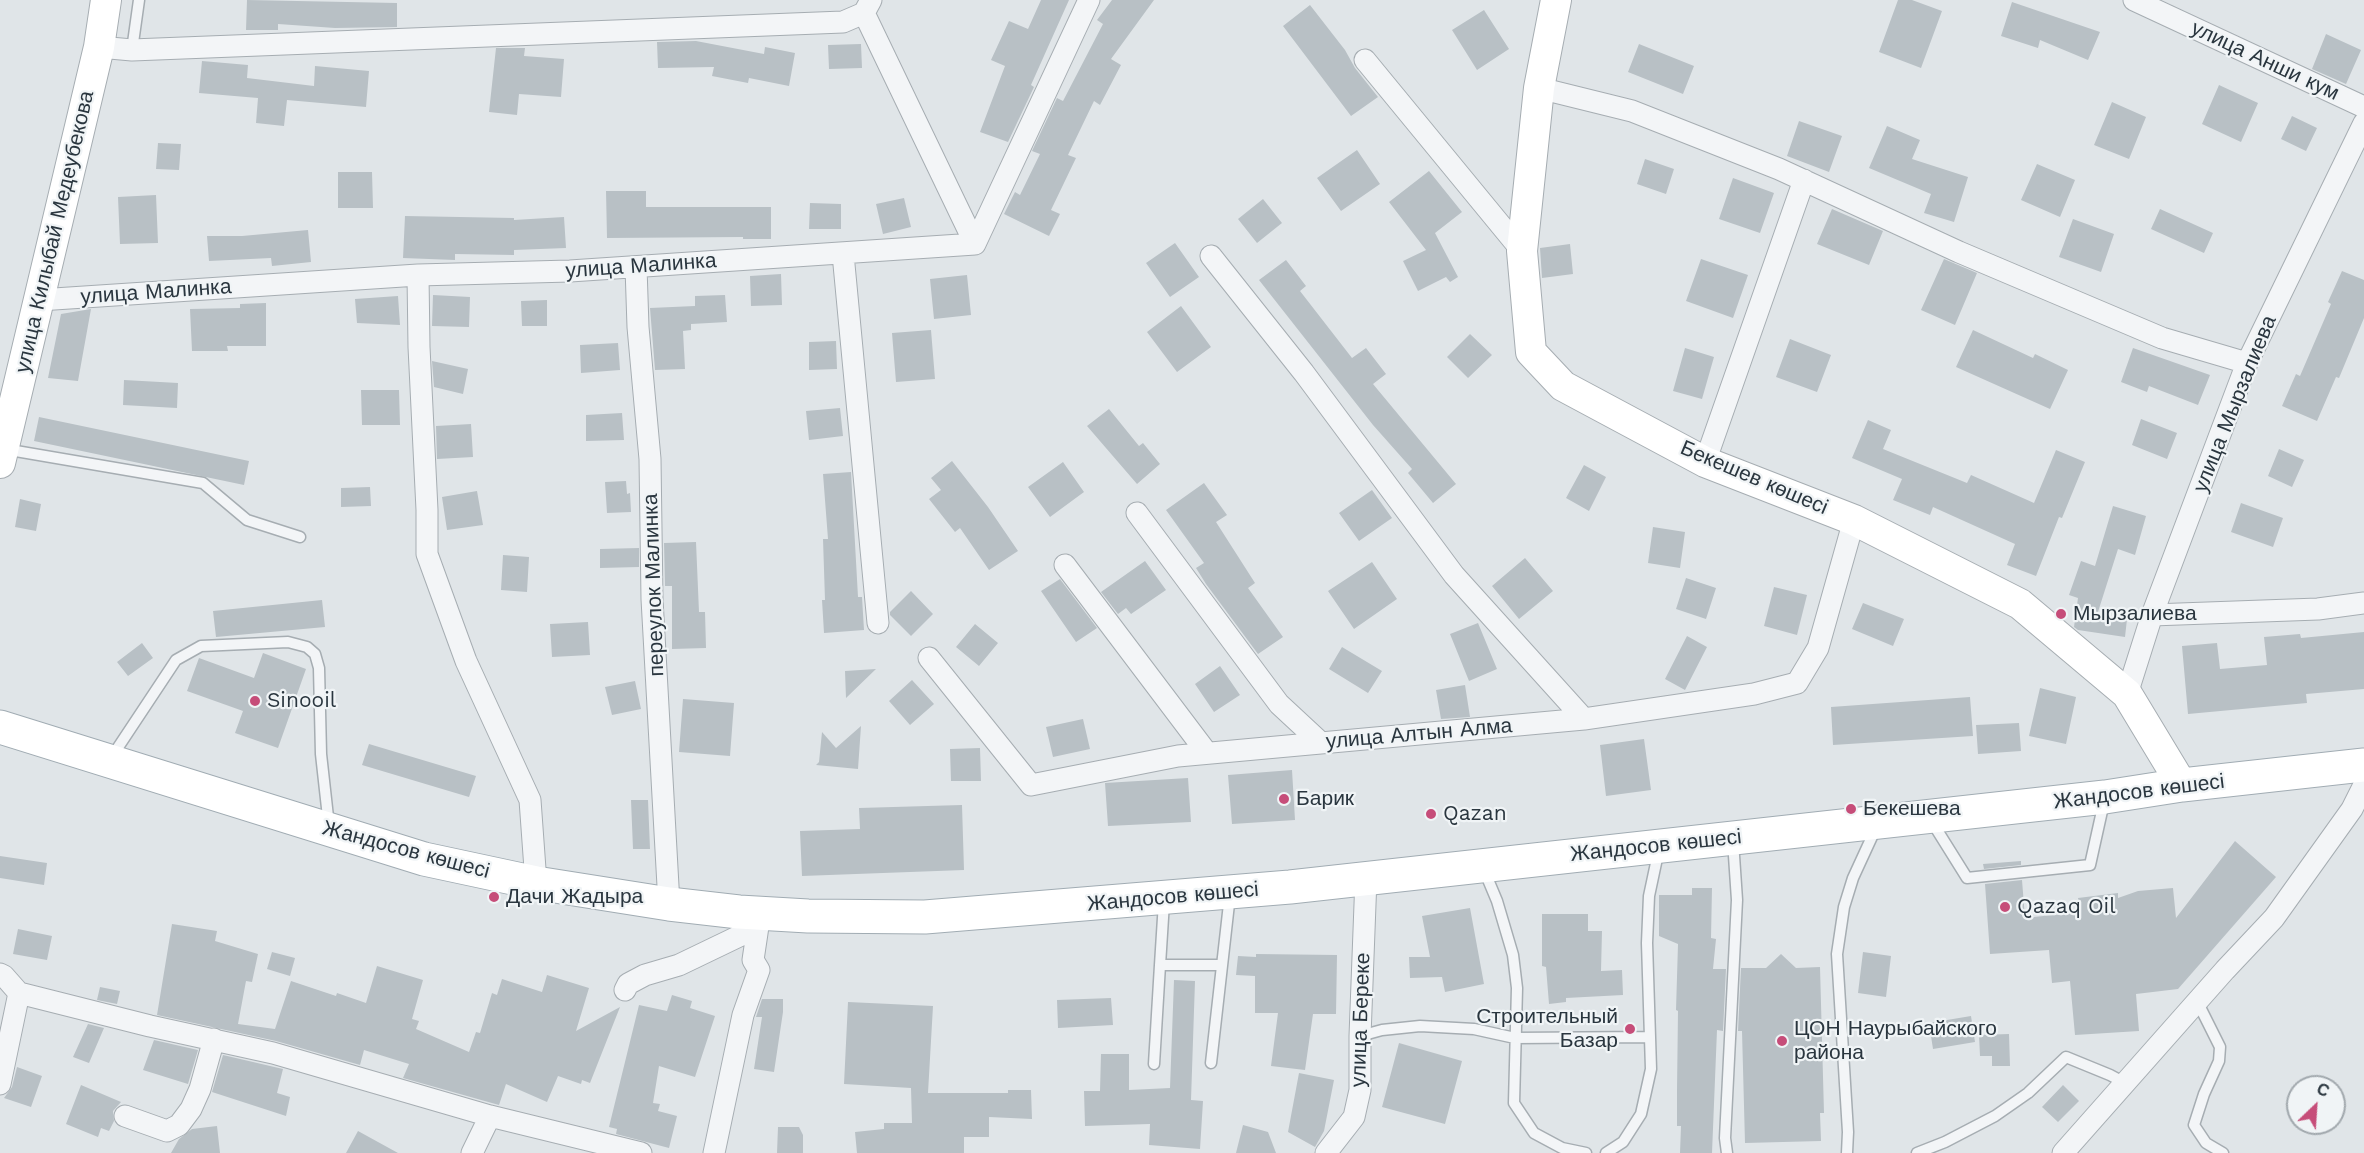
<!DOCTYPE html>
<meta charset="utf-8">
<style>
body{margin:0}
#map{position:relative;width:2364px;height:1153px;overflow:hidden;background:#e0e5e8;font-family:"Work Sans",sans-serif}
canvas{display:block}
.north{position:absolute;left:2286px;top:1075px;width:60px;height:60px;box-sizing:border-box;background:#f0f4f6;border:2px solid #a1a8ad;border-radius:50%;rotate:25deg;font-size:16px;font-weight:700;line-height:24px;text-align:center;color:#2a363f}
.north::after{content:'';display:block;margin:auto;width:21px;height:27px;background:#c64d79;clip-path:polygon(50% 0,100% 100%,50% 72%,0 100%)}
</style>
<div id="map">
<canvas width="2364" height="1153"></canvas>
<div class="north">С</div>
</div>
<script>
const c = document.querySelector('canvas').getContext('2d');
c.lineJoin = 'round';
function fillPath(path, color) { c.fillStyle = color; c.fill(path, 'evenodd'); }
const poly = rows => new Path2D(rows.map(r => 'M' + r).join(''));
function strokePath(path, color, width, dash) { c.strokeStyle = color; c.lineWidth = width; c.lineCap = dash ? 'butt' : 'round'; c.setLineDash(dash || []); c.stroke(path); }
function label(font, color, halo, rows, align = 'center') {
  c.font = font + ' "Work Sans",sans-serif'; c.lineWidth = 4.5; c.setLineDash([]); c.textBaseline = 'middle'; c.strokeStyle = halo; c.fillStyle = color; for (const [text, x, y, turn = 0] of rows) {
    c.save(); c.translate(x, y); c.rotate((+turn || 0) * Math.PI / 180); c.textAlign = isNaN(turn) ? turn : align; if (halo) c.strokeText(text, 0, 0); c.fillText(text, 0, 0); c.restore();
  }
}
const building = poly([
 [247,0,397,3,397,27,335,28,278,24,278,30,246,30],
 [1041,0,1069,0,1031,85,1034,87,1008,142,980,132,1005,66,991,60,1009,21,1028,29],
 [1112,0,1154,0,1111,59,1121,65,1100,105,1094,101,1068,155,1076,158,1051,210,1060,214,1049,236,1004,214,1015,192,1020,195,1040,154,1032,151,1057,98,1063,101,1103,24,1097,20],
 [1898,0,1912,0,1942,11,1921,68,1879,52],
 [2012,2,2100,32,2088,60,2040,40,2038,48,2001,36],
 [1310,5,1345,50,1355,68,1378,97,1351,116,1283,26],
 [1484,10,1509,49,1477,70,1452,30],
 [2326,34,2361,50,2346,84,2312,69],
 [696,41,764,54,765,47,795,53,789,86,749,78,748,83,712,76,714,67,658,68,657,42],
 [861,44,862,68,829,69,828,45],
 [1639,44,1694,66,1683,94,1628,72],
 [496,48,525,48,524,56,564,59,561,97,519,94,517,115,489,112],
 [202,61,248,65,247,78,314,86,315,66,369,71,366,107,287,100,284,126,256,123,258,98,199,93],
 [2219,85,2258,103,2241,142,2202,124],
 [2112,102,2146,117,2129,159,2094,145],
 [2292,116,2317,128,2306,151,2281,139],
 [1799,121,1842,136,1829,172,1787,156],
 [1887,126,1920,140,1912,159,1968,177,1954,222,1924,213,1931,194,1869,168],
 [158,143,181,144,179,170,156,169],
 [1357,150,1380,184,1341,211,1317,178],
 [1645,159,1674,169,1666,194,1637,184],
 [2037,164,2075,180,2060,217,2021,200],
 [1429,171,1462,212,1435,233,1458,277,1450,282,1446,277,1418,291,1403,261,1426,250,1389,202],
 [338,172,372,172,373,208,338,208],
 [1733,178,1774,193,1760,233,1719,219],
 [606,191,646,191,646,207,771,207,771,239,743,239,743,237,607,238],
 [156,195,158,243,120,244,118,197],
 [904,198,911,227,883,234,876,204],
 [1263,199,1282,223,1257,243,1238,219],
 [810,203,841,204,841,229,809,229],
 [1832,209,1883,231,1869,265,1817,244],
 [2160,209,2213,233,2204,253,2151,229],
 [405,216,514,218,514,220,564,217,566,248,514,250,514,255,455,254,455,260,403,258],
 [2073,219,2114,234,2101,272,2059,257],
 [308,230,311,262,272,266,271,258,209,261,207,236,242,236],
 [1175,243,1199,277,1170,297,1146,263],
 [1570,244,1573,274,1542,278,1540,248],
 [1701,259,1748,275,1733,318,1686,301],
 [1944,259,1977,273,1955,325,1921,310],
 [1286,260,1306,286,1300,291,1352,358,1366,348,1386,374,1373,384,1456,484,1433,503,1408,473,1412,469,1373,425,1259,280],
 [2342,271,2364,280,2364,318,2339,378,2336,377,2317,421,2282,406,2296,374,2300,376,2331,304,2328,302],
 [781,274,782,305,751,306,750,276],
 [967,275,971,315,934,319,930,279],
 [433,295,470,297,469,327,432,326],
 [725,295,727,322,691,324,691,330,683,331,685,369,655,370,650,308,695,306,695,296],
 [398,296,400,325,357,323,355,299],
 [547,300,547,326,522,326,521,301],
 [266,303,266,346,227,346,228,351,192,351,190,309,240,308,240,304],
 [1181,306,1211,347,1177,372,1147,332],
 [91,309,78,381,48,378,61,314],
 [931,330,935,379,896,382,892,333],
 [1973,330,2033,358,2035,354,2068,370,2050,409,1956,367],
 [1470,334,1492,355,1468,378,1447,357],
 [1790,339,1831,355,1817,392,1776,377],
 [836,341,837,369,809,370,809,342],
 [618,343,620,370,581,373,580,345],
 [1685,348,1714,357,1702,399,1673,391],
 [2133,348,2210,375,2198,405,2149,386,2147,392,2121,382],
 [432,361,468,369,463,394,434,387],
 [124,380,178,383,177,408,123,405],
 [361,390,399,390,400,425,362,425],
 [840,408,843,436,809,440,806,411],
 [1109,409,1139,446,1143,443,1160,464,1137,484,1087,426],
 [622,413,624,440,586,441,586,415],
 [39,417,249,461,244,485,34,441],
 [2141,419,2177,433,2167,459,2132,445],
 [1868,420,1891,430,1883,449,1967,483,1971,475,2034,503,2056,450,2085,462,2062,518,2059,517,2036,576,2007,565,2015,544,1933,507,1930,515,1893,500,1902,479,1852,458],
 [471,424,473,457,437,459,436,426],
 [2279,449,2304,460,2292,487,2268,476],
 [952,461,988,507,1018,551,989,570,960,528,955,532,929,499,941,490,931,478],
 [1063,462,1084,492,1050,517,1028,487],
 [1584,465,1606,477,1589,511,1566,498],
 [851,472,858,597,862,597,864,630,824,633,822,600,825,600,823,539,828,539,823,474],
 [626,481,627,494,630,493,631,512,607,513,605,482],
 [1204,483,1227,515,1216,522,1255,583,1248,588,1283,637,1258,654,1206,584,1196,568,1204,563,1166,510],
 [370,487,371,506,341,507,341,488],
 [1372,490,1392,518,1359,541,1339,513],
 [477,491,483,525,447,530,442,497],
 [20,499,41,504,36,531,15,527],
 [2241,503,2283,518,2273,547,2231,532],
 [2113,506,2146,516,2135,555,2118,549,2097,615,2127,619,2125,637,2078,630,2074,627,2078,598,2069,595,2081,561,2095,566],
 [1653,527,1685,532,1680,568,1648,563],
 [696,542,699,612,705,612,706,648,672,649,672,586,665,586,664,543],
 [639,548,639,567,600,568,600,549],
 [503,555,529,557,527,592,501,590],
 [1525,558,1553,591,1519,619,1492,586],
 [1145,561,1166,590,1131,614,1126,608,1118,614,1101,592],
 [1372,562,1397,599,1354,629,1328,591],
 [1686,578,1716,588,1706,619,1676,609],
 [1060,579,1097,628,1076,642,1041,591],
 [1774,587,1807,595,1797,635,1764,626],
 [911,591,933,614,911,636,890,615,890,612],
 [322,600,325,627,216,637,213,611],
 [1863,603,1904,619,1893,646,1852,629],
 [588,622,590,655,552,657,550,624],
 [1478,623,1497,669,1469,681,1450,634],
 [975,624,998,643,979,666,956,647],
 [2364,632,2364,689,2306,694,2307,703,2188,714,2182,646,2217,643,2220,669,2267,665,2264,637,2300,634,2301,638],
 [1687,636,1707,647,1685,690,1665,679],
 [142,643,153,658,128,676,117,662],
 [1342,647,1382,671,1368,693,1329,669],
 [263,653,306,669,278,748,235,733,243,711,187,691,199,658,254,678],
 [1220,666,1240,695,1214,712,1195,684],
 [876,669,846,698,845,671],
 [912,680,934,704,910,725,889,701],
 [635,681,641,709,612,715,605,687],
 [1465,685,1470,717,1441,719,1436,690],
 [2040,688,2076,697,2066,744,2029,736],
 [1970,697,1973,736,1833,745,1831,707],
 [683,699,734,703,730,756,679,752],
 [1083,719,1090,749,1053,757,1046,727],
 [2019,723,2021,751,1978,754,1976,725],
 [861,726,858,769,816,765,819,762,822,732,836,748],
 [1644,739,1651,790,1606,796,1600,745],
 [369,744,476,776,469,797,362,765],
 [980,748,981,781,951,781,950,749],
 [1292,770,1295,820,1232,824,1228,775],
 [1188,778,1191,822,1108,826,1105,783],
 [631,800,648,800,650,849,633,849],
 [962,805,964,870,802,876,800,831,860,829,859,808],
 [2235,841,2276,877,2178,989,2136,994,2139,1031,2075,1035,2070,981,2052,983,2049,950,1990,954,1985,884,2022,880,2025,918,2080,912,2078,898,2118,893,2118,898,2138,891,2173,888,2176,918],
 [0,856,47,863,44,885,0,878],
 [2021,861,2021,865,1984,869,1983,864],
 [1692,888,1712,888,1711,938,1716,939,1713,969,1726,969,1723,1031,1717,1030,1712,1153,1680,1153,1681,1126,1677,1126,1677,1090,1678,1011,1676,1010,1678,944,1659,936,1659,895,1692,895],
 [1470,908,1484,984,1445,992,1442,977,1410,978,1409,957,1430,957,1422,916],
 [1542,914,1588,914,1588,931,1602,931,1601,971,1622,970,1623,995,1566,998,1566,1002,1549,1004,1546,967,1542,966],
 [172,924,217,931,215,941,258,954,252,982,246,981,238,1024,275,1029,291,981,336,996,337,993,366,1003,377,966,423,980,412,1019,419,1021,416,1029,469,1052,476,1032,480,1033,492,993,497,995,502,979,542,992,547,975,589,988,576,1031,620,1007,590,1083,582,1080,581,1084,558,1076,547,1102,506,1084,499,1105,403,1078,409,1064,364,1050,360,1065,276,1041,157,1015],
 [18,929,52,936,47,960,13,954],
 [272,952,295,958,290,976,267,969],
 [1863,952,1891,956,1886,997,1858,993],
 [1256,954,1337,955,1336,1014,1313,1014,1305,1070,1271,1066,1278,1013,1255,1013,1255,976,1236,975,1238,956,1256,957],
 [1781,954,1796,968,1820,967,1824,1113,1820,1113,1821,1141,1745,1143,1742,1031,1738,1031,1741,968,1766,968],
 [1174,980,1195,981,1191,1100,1203,1101,1200,1149,1149,1145,1150,1124,1085,1126,1084,1091,1100,1091,1101,1054,1129,1054,1129,1090,1170,1088],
 [100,987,120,991,117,1004,97,1000],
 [672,995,692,1001,690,1008,715,1016,695,1077,659,1066,653,1103,660,1104,658,1111,677,1116,669,1148,616,1134,617,1129,609,1127,639,1005,667,1011],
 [1111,998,1113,1025,1058,1028,1057,1000],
 [762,999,783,999,783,1012,774,1072,754,1069,762,1017,756,1017],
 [848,1002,933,1006,928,1093,1008,1093,1008,1090,1031,1090,1032,1119,989,1117,989,1137,964,1137,964,1153,857,1153,855,1132,884,1129,884,1123,912,1123,911,1088,844,1084],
 [1971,1016,1975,1042,1933,1049,1929,1023],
 [88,1024,104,1028,89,1063,73,1057],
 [2009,1034,2010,1066,1992,1066,1992,1056,1980,1056,1979,1035],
 [154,1040,198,1050,188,1084,143,1070],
 [1399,1043,1462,1061,1445,1124,1382,1107],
 [223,1055,283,1069,277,1093,290,1097,286,1116,212,1092],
 [17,1067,42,1076,31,1107,4,1098,12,1087],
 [1299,1073,1334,1080,1324,1131,1315,1147,1288,1132],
 [81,1085,121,1102,113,1111,114,1121,109,1131,101,1128,98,1137,66,1124],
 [2063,1085,2079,1101,2058,1122,2042,1107],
 [1243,1125,1268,1132,1276,1153,1236,1153],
 [217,1126,220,1153,171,1153,179,1139,192,1129],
 [778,1127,799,1127,803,1135,803,1153,777,1153],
 [358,1131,398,1153,346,1153]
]);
const service = poly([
 [132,50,139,0],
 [4,449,203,483,247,520,300,537],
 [111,758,176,660,201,646,288,642,307,647,315,654,319,668,321,754,329,826],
 [1932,822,1967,878,2090,865,2104,802],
 [1484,870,1497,901,1513,955,1517,988,1514,1103,1534,1133,1562,1148,1586,1153],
 [1164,902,1160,965,1222,965],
 [2197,1001,2220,1047,2219,1061,2204,1094,2194,1125,2206,1143,2223,1153],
 [1360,1036,1382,1030,1420,1026,1474,1029,1515,1038,1649,1037],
 [1211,1063,1230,895],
 [1154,1064,1160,965],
 [1606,1153,1623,1142,1641,1114,1651,1069,1647,943,1649,896,1659,849],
 [1727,1153,1725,1138,1737,900,1733,841],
 [1847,1153,1848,1132,1837,954,1844,907,1853,878,1876,828],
 [1917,1153,1945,1142,1995,1116,2028,1093,2066,1057,2110,1075,2125,1083]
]);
const minor = poly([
 [2134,0,2364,107],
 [864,13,975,244],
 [99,47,132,50,843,22,864,13,871,0],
 [1365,60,1522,251],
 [1539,88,1632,111,1779,169,1959,252,2162,338,2247,363],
 [843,254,878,623],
 [1211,256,1304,373,1454,575,1584,719],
 [636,267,638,327,650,459,652,599,669,904],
 [418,275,419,347,427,510,427,554,466,661,530,800,536,883],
 [39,300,418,275,570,271,975,244,1089,0],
 [1705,462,1804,180],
 [1137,513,1279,704,1321,743],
 [1065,565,1207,753],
 [2152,615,2318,609,2364,603],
 [929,658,1031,785,1178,756,1584,719,1754,694,1797,683,1818,648,1854,520],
 [2127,694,2152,615,2247,363,2364,123],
 [0,974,4,976,19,993,150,1026,273,1053,490,1116,641,1153],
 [625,990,628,984,645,975,679,965,758,927],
 [0,1084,19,993],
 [125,1116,167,1131,179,1125,191,1109,200,1089,214,1039],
 [472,1153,490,1116],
 [714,1153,743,1015,759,970,753,960,760,913],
 [1326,1153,1354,1117,1360,1090,1360,1036,1366,878],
 [2063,1153,2225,970,2274,918,2352,809,2364,785]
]);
const secondary = poly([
 [1556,0,1539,88,1522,251,1531,352,1563,386,1705,462,1854,520,2020,604,2127,694,2182,785],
 [0,463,99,47,106,0]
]);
const primary = poly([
 [0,727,424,859,536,883,669,904,739,912,808,916,925,917,1290,887,2105,797,2182,785,2364,765]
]);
const markers = [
 [2061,614,6,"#c64d79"],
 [255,701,6,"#c64d79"],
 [1284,799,6,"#c64d79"],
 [1851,809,6,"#c64d79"],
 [1431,814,6,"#c64d79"],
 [494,897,6,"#c64d79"],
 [2005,907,6,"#c64d79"],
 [1630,1029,6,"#c64d79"],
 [1782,1041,6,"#c64d79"]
];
const streetNames = [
 ["улица Анши кум",2265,61,25],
 ["улица Килыбай Медеубекова",55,232,-77],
 ["улица Малинка",641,266,-4],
 ["улица Малинка",156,292,-4],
 ["улица Мырзалиева",2235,404,-68],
 ["Бекешев көшесі",1754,478,23],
 ["переулок Малинка",654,585,-92],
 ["улица Алтын Алма",1419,734,-5],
 ["Жандосов көшесі",2139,792,-7],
 ["Жандосов көшесі",1656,846,-6],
 ["Жандосов көшесі",406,850,15],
 ["Жандосов көшесі",1173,897,-5],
 ["улица Береке",1361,1020,-88]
];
const poiNames = [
 ["Мырзалиева",2073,614],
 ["Sinooil",267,701],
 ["Барик",1296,799],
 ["Бекешева",1863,809],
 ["Qazan",1443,814],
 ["Дачи Жадыра",506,897],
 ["Qazaq Oil",2017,907],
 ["Строительный",1618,1017,"right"],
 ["Базар",1618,1041,"right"],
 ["ЦОН Наурыбайского",1794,1029],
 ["района",1794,1053]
];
fillPath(building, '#b8c0c5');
strokePath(service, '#a6adb2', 13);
strokePath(minor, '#a6adb2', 23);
strokePath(secondary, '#a6adb2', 32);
strokePath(primary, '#a1acb3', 35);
strokePath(service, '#f3f5f7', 10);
strokePath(minor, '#f3f5f7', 21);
strokePath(secondary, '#fff', 30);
strokePath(primary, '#fff', 33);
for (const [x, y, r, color] of markers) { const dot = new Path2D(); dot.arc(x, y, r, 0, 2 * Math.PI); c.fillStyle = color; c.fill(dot); strokePath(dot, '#f0f4f6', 2); }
label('21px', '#2a363f', '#f0f4f6', streetNames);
label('21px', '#2a363f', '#f0f4f6', poiNames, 'left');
</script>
